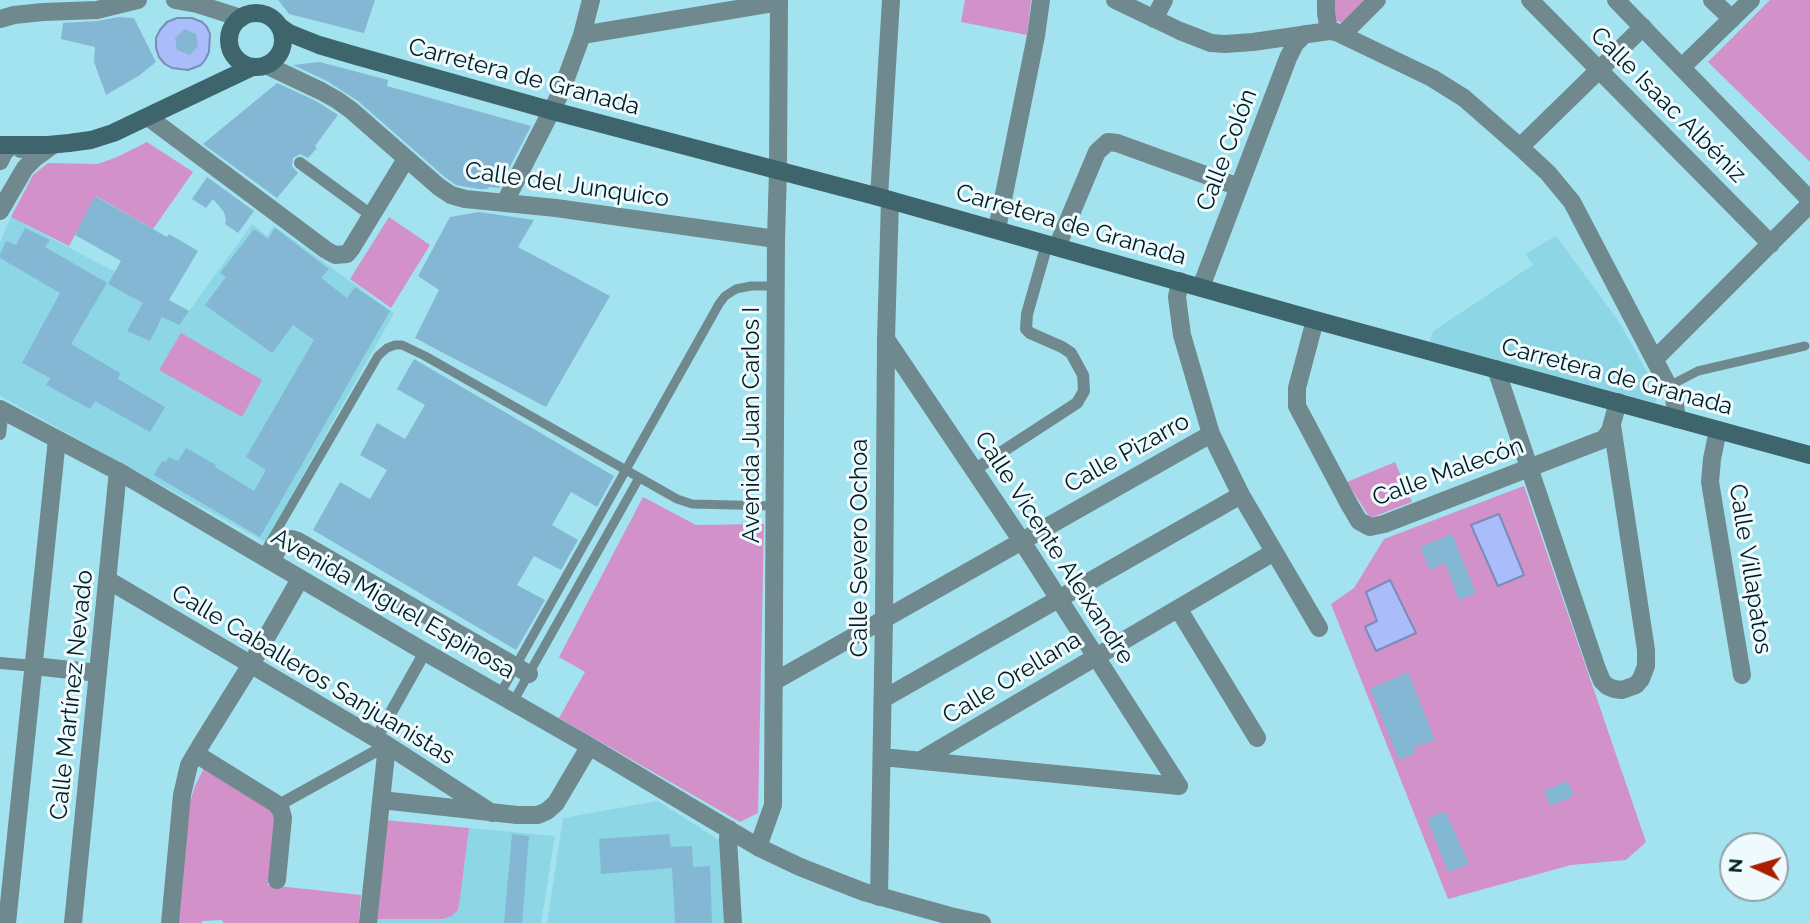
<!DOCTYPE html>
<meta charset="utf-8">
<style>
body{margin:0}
#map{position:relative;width:1810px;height:923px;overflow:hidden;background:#a3e3f0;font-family:Raleway,sans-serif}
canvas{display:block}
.north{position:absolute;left:1719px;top:832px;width:70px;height:70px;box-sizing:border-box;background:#eefafd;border:2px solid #90a2a6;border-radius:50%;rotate:274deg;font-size:19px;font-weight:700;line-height:28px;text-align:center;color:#031e23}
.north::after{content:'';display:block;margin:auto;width:24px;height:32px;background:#ab1c00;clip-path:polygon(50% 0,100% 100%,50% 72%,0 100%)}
</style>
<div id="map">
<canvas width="1810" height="923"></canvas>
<div class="north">N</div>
</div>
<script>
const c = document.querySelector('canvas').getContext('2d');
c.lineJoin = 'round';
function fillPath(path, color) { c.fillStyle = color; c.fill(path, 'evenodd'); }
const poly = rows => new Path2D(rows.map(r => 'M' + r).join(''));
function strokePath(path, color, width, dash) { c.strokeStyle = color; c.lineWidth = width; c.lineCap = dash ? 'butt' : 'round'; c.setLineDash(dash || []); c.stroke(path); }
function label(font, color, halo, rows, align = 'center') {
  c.font = font + ' Raleway,sans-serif'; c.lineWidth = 6; c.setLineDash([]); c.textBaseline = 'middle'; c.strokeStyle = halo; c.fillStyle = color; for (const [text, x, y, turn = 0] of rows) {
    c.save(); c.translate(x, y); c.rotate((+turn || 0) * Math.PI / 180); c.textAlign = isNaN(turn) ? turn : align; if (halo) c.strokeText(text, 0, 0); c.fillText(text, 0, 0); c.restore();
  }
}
const built = poly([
 [11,217,189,311,252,224,267,236,274,226,394,313,265,542,0,396,0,242],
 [1556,236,1617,319,1629,339,1658,392,1655,403,1430,342,1433,331,1533,265,1525,254],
 [658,801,722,842,727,923,547,923,563,818],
 [469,828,555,836,541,923,376,923,377,919,443,919,452,916,458,910,460,899]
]);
const green = poly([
 [965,0,1031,0,1027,35,961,22],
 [1331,0,1367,0,1346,21,1342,23,1333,20],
 [1770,0,1810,0,1810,162,1708,62],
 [147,142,193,172,153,229,96,196,69,246,11,217,33,175,48,163,98,164,117,157],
 [389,217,430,245,391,308,350,279],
 [181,333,262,380,242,417,159,370],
 [1395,462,1412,502,1370,518,1347,482],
 [1524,486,1646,842,1626,860,1571,865,1448,899,1331,604,1354,588,1384,539],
 [643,497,696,525,764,524,758,813,740,822,559,718,585,672,559,657],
 [205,766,273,809,276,815,268,885,361,895,359,923,224,923,221,920,202,921,202,923,178,923,190,802,195,786],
 [385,820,469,828,460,899,458,910,452,916,443,919,377,919]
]);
const water = poly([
 [177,18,192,18,202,22,207,27,210,34,209,52,205,60,201,65,188,70,172,68,165,64,159,57,156,48,156,38,160,30,167,22,177,18],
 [1499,514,1524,575,1498,586,1471,525,1499,514],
 [1390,580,1416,633,1376,651,1365,627,1377,621,1366,592,1390,580]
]);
const building = poly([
 [278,0,375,0,364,33,289,14],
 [118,17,134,18,156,62,140,75,106,95,94,62,95,47,61,39,63,23,98,21],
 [185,29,196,34,198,46,190,55,177,50,175,38],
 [320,62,388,80,387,86,531,126,499,188,489,187,487,189,479,189,456,185,446,178,358,101,327,81,293,65],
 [277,83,316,101,338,115,315,146,317,148,308,158,300,154,293,158,292,166,298,173,277,198,203,144],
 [207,177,254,211,238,233,225,224,226,219,224,212,213,199,206,208,192,199],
 [95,196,167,237,169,234,198,251,169,300,189,311,179,325,162,317,150,341,127,331,143,303,108,284,121,261,75,235],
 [479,212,534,220,518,247,610,296,546,407,415,338,439,290,418,276,450,217],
 [25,228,50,240,45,247,107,283,71,344,120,373,118,379,165,407,150,432,95,401,90,409,46,385,50,378,22,363,60,293,0,258,0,254,6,241,16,245],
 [275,228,329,269,321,278,347,298,355,287,390,311,260,537,154,475,162,461,166,462,169,457,178,461,186,448,216,465,215,467,254,491,266,470,246,457,314,340,293,325,272,353,205,305,226,277,220,273,254,229,268,239],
 [414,359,614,476,597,507,571,492,552,525,578,540,561,570,534,556,517,585,545,600,516,650,313,530,340,482,370,499,387,470,360,455,377,423,405,439,425,405,397,389],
 [1452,534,1476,593,1459,600,1445,563,1430,570,1420,547],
 [1408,672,1435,740,1414,747,1415,753,1399,760,1370,689],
 [1568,781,1574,796,1550,806,1544,791],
 [1445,811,1469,864,1448,872,1427,819],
 [512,834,529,836,522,923,504,923],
 [669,834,671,847,692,846,693,867,710,866,712,923,675,923,672,868,601,874,599,839]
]);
const service = poly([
 [1669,386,1698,371,1805,346],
 [262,556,378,356,387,348,395,345,402,345,425,356,677,499,692,504,776,506],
 [500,694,719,304,725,296,736,289,751,286,777,286],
 [513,702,639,478]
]);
const pedestrian = poly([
 [300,163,371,215],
 [0,434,3,410],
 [974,470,1077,403,1084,391,1083,375,1071,353,1062,347,1030,333,1026,329,1027,314,1047,244],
 [0,663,34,666],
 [376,739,425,652],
 [277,806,387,745]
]);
const minor = poly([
 [175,0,197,4,241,18],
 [1115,0,1180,31,1211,43,1225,44,1253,42,1329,31,1336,32,1432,78,1464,98,1520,147,1548,173,1572,202,1674,397,1677,419],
 [1326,0,1326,13,1329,31],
 [1530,0,1771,244],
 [1712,0,1732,19],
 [0,19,14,15,43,12,97,10,138,0],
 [1154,19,1164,0],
 [1343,34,1377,0],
 [582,35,779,2],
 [266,65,321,91,337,100,351,110,439,187,451,195,465,199,556,208,776,239],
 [1682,67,1751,0],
 [148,117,326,250,335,255,347,254,351,249,406,159],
 [1520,147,1643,27],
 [0,161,4,152,10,147,18,145,21,149],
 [778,170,779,0],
 [879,197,891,0],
 [505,202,561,92,582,35,591,0],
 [0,211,25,168,35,158,53,145],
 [997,229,1036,36,1041,0],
 [1057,247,1097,152,1108,142,1117,143,1239,187],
 [1180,281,1177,297,1182,335,1211,434,1241,495,1319,628],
 [1201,287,1288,58,1295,44,1305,34],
 [1315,320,1297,388,1297,406,1349,504,1359,521,1370,527,1384,524,1604,439,1610,431,1618,402],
 [886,339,1021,540,1179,786],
 [1655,359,1810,204],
 [1496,369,1597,669,1602,681,1607,686,1614,689,1622,690,1636,685,1641,679,1646,666,1646,650,1612,425],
 [0,409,123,474,425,652,584,743,758,847],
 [1718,430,1712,459,1710,482,1742,675],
 [271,561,281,544,292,539,298,541,529,674],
 [108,580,387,745,492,813],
 [1179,610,1257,738],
 [34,666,98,673],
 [775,681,1211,434],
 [883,699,1241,495],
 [196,754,275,803,281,810,283,818,277,880],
 [882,757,1179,786],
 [921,760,1274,552],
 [381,800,517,815,538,815,547,811,556,803,589,747],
 [729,829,728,839,733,923],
 [879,897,884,618,886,339,890,200],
 [7,923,57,439],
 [73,923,118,471],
 [170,923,182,795,189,765,202,743,250,666,300,579],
 [368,923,387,745]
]);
const tertiary = poly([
 [1616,0,1810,200],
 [778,170,776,239,773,805,758,847,800,867,864,892,950,916,982,923]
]);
const secondary = poly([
 '229 40a27 27 0 1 1 54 0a27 27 0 1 1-54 0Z',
 [279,26,289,33,319,45,353,55,553,111,879,197,1315,320,1810,455],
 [0,145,48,145,69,143,91,140,113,133,252,67]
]);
const streetNames = [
 ["Carretera de Granada",524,77,15],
 ["Calle Isaac Albéniz",1668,105,45],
 ["Calle Colón",1227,150,-69],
 ["Calle del Junquico",567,185,8],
 ["Carretera de Granada",1071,225,16],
 ["Carretera de Granada",1617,377,15],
 ["Avenida Juan Carlos I",752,425,-90],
 ["Calle Pizarro",1127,453,-29],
 ["Calle Malecón",1448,472,-20],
 ["Calle Severo Ochoa",860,548,-90],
 ["Calle Vicente Aleixandre",1054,548,57],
 ["Calle Villapatos",1750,569,81],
 ["Avenida Miguel Espinosa",393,604,30],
 ["Calle Caballeros Sanjuanistas",313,675,31],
 ["Calle Orellana",1012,678,-31],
 ["Calle Martínez Nevado",72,695,-84]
];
fillPath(built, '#8dd6e5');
fillPath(green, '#d291c8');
fillPath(water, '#aabcfa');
strokePath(water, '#788dba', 2);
fillPath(building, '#84b7d3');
strokePath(service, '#70898f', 9);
strokePath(pedestrian, '#70898f', 12);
strokePath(minor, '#70898f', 18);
strokePath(tertiary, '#70898f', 18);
strokePath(secondary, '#3e646c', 18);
label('24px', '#031e23', '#eefafd', streetNames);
</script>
